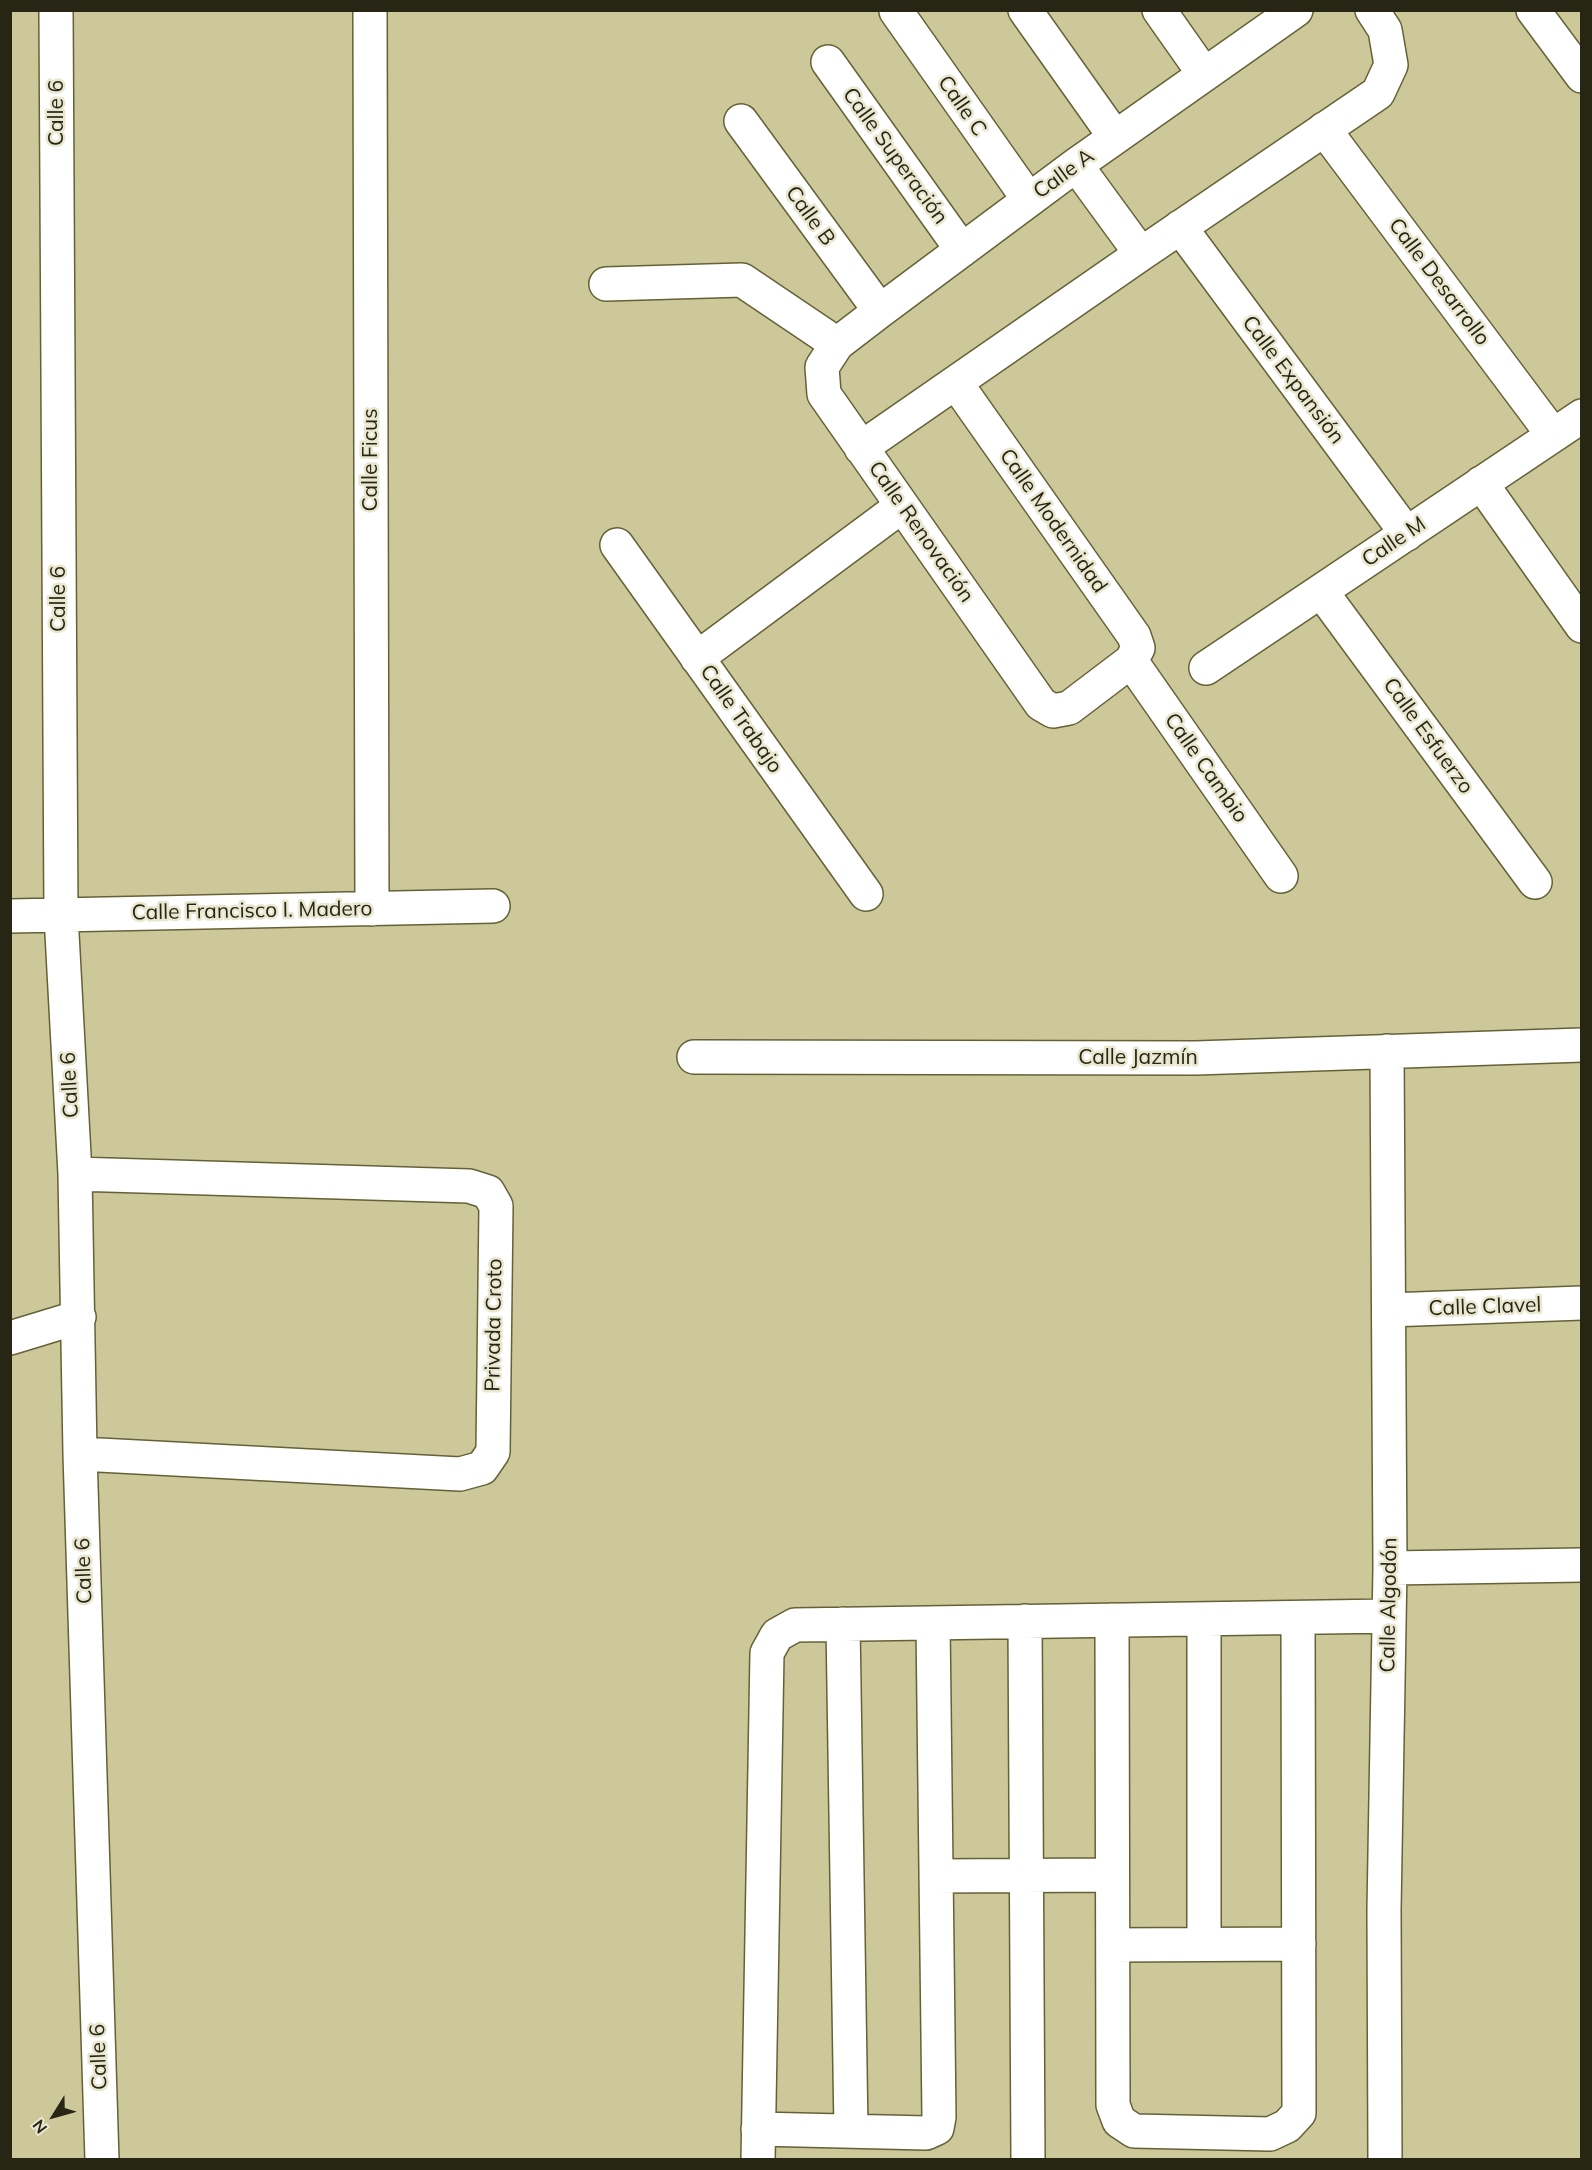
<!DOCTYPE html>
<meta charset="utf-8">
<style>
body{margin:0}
#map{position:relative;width:1592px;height:2170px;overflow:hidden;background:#ccc89a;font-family:Mulish,sans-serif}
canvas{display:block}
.frame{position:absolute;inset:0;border:12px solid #272614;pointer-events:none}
.north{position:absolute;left:24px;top:2086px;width:60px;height:60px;-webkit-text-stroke:4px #e9e7d0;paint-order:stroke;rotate:233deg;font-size:16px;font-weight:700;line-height:24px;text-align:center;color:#272614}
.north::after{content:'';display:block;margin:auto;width:21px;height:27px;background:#272614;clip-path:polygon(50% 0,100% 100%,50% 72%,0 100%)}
</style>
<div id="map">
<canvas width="1592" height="2170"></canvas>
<div class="frame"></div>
<div class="north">N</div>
</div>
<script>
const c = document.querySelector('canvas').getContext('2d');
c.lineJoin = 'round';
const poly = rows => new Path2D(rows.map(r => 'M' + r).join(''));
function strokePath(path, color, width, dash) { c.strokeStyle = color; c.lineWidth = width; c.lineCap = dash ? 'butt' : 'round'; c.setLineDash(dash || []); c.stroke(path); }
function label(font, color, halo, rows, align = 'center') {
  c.font = font + ' Mulish,sans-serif'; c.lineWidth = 5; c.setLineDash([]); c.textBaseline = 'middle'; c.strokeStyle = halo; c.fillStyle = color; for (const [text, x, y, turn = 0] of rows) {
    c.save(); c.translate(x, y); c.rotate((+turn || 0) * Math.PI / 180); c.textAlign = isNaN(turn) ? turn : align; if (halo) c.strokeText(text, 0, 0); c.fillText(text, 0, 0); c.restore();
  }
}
const minor = poly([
 [56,10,61,915,75,1174,80,1454,102,2160],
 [370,10,372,909],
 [1025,10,1115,137],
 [1159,10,1204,74],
 [1533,10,1582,76],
 [896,11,1029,200],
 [828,62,962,250],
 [741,121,880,311],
 [1324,129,1553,435],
 [1076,165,1141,254],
 [1180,227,1407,534],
 [606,284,742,280,837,344],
 [956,383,1134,636,1138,648,1131,661,1069,708,1053,711,1041,704,824,394,822,367,837,344,880,311,1076,165,1296,10],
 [861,448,1141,254,1378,93,1391,65,1385,30,1372,10],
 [1481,483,1582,626],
 [617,545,866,894],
 [1321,591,1535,882],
 [697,658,902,506],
 [1131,661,1281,876],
 [1206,668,1582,416],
 [10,916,493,906],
 [694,1057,1196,1058,1582,1045],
 [75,1174,469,1186,488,1192,496,1206,493,1452,482,1468,460,1474,80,1454],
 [1389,1310,1582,1303],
 [10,1338,79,1317],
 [1390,1568,1582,1565],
 [1204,1619,1204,1944],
 [1112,1620,1113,2105,1119,2121,1134,2131,1270,2134,1287,2126,1299,2113,1298,1618],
 [1025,1621,1028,2160],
 [843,1624,851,2131],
 [936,1876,1112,1875],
 [1113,1945,1299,1944],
 [758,2129,926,2133,937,2128,939,2117,933,1623],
 [758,2160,767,1653,777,1635,795,1625,1389,1616],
 [1385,2160,1384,1910,1390,1568,1387,1051]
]);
const streetNames = [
 ["Calle C",962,106,55],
 ["Calle 6",57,113,-90],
 ["Calle Superación",895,156,54],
 ["Calle A",1064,174,-36],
 ["Calle B",810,216,54],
 ["Calle Desarrollo",1439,282,53],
 ["Calle Expansión",1293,380,53],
 ["Calle Ficus",371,460,-90],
 ["Calle Modernidad",1053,521,55],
 ["Calle Renovación",921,532,55],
 ["Calle M",1394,542,-34],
 ["Calle 6",59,599,-90],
 ["Calle Trabajo",741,719,55],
 ["Calle Esfuerzo",1428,736,54],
 ["Calle Cambio",1206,768,55],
 ["Calle Francisco I. Madero",252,911,-1],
 ["Calle Jazmín",1138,1058],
 ["Calle 6",70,1085,-93],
 ["Calle Clavel",1485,1307,-2],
 ["Privada Croto",494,1325,-89],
 ["Calle 6",84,1571,-92],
 ["Calle Algodón",1389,1605,-89],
 ["Calle 6",99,2057,-92]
];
strokePath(minor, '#656137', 36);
strokePath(minor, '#fff', 33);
label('21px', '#272614', '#e9e7d0', streetNames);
</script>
